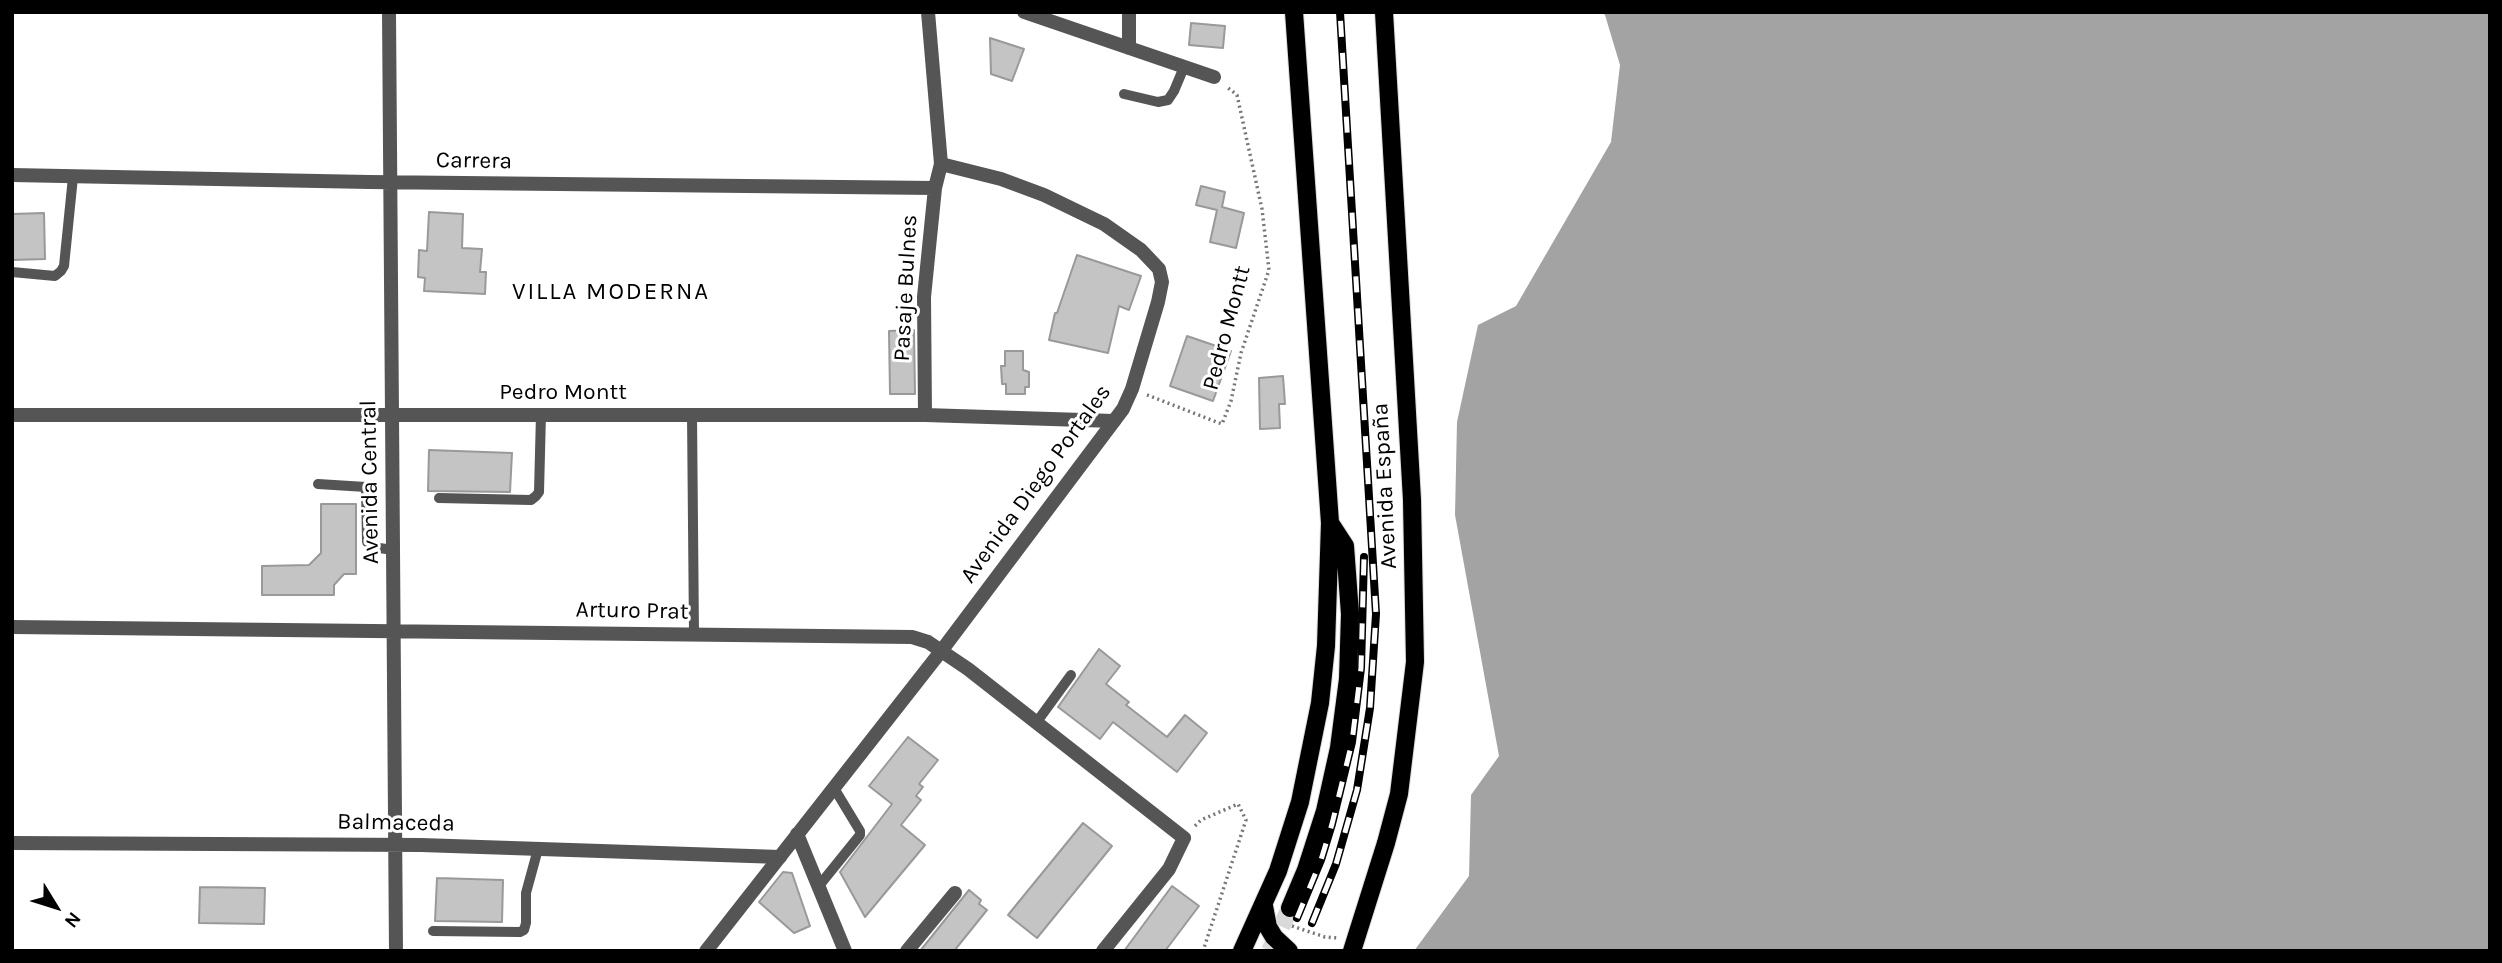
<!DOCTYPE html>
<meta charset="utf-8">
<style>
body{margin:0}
#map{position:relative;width:2502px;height:963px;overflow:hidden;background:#fff;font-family:Karla,sans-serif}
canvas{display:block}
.frame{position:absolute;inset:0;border:14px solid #000;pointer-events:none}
.north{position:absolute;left:21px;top:872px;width:70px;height:70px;-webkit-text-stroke:5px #fff;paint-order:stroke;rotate:128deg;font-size:19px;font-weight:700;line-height:28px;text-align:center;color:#000}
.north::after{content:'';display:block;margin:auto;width:24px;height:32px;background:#000;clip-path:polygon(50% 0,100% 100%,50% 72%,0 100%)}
</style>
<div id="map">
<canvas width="2502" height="963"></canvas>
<div class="frame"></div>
<div class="north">N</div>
</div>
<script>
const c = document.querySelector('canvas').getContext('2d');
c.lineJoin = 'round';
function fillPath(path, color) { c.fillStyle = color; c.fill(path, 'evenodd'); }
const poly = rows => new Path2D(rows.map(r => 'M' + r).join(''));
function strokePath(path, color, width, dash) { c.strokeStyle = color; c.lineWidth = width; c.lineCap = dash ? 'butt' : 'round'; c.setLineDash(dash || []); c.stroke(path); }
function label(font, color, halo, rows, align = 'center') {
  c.font = font + ' Karla,sans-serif'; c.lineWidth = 6; c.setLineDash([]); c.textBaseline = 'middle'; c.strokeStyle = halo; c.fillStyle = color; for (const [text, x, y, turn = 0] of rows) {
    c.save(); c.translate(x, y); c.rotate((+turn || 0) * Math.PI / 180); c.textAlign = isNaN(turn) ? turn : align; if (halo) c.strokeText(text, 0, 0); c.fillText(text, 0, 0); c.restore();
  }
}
const water = poly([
 [1602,12,2490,12,2490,951,1414,951,1469,876,1471,795,1499,756,1455,515,1457,422,1478,325,1516,306,1611,142,1620,65,1605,15]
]);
const building = poly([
 [1191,23,1225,26,1223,48,1189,45,1191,23],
 [990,38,1024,49,1012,81,991,74,990,38],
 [1201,186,1225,192,1222,207,1244,213,1236,248,1210,242,1217,210,1196,205,1201,186],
 [429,212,463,214,462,248,482,249,480,272,486,272,485,294,424,291,425,278,418,277,419,250,427,251,429,212],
 [44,213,45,259,12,260,12,214,44,213],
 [1077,255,1141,276,1129,310,1119,306,1108,353,1049,340,1055,313,1057,313,1077,255],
 [914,330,915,394,890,394,889,331,914,330],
 [1187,336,1231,351,1213,401,1170,386,1187,336],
 [1005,351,1023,351,1023,370,1029,372,1029,387,1025,387,1025,394,1006,394,1006,384,1002,384,1001,366,1005,366,1005,351],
 [1283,376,1285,404,1279,404,1280,428,1260,429,1259,378,1283,376],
 [429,450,512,453,510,492,428,491,429,450],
 [321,504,356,504,356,574,344,574,334,585,334,595,262,595,262,566,309,565,321,553,321,504],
 [1099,649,1120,666,1106,684,1129,702,1126,705,1167,737,1185,715,1207,733,1177,772,1113,722,1100,739,1058,707,1099,649],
 [908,737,938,760,919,784,923,787,916,796,921,800,901,825,925,845,865,917,840,872,892,804,869,786,908,737],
 [1083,823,1112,846,1037,938,1008,915,1083,823],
 [783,872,792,873,810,926,794,933,759,902,783,872],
 [437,878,503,880,502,922,435,921,437,878],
 [1172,886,1199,906,1165,951,1124,951,1172,886],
 [200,887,265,888,264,924,199,923,200,887],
 [969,890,981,900,979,904,987,910,954,951,920,951,969,890]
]);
const primaryTunnel = poly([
 [1270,951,1290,908]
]);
const path = poly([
 [1147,395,1222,424,1231,401,1241,353,1269,270,1262,209,1237,95,1227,87],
 [1195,826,1201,820,1238,804,1246,820,1203,951],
 [1292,926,1325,937,1338,938]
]);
const service = poly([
 [1124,94,1158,102,1168,100,1174,91,1184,67],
 [12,272,55,276,61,271,64,266,73,177],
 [692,415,694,634],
 [318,484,366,487,367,542,379,548,394,550],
 [439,498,531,500,536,496,539,492,541,414],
 [1036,723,1071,675],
 [818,887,860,835,860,831,834,788],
 [433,931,520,932,524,930,526,923,526,893,538,849]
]);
const minor = poly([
 [389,12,396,951],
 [1024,12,1214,77],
 [1129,48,1129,12],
 [12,175,369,182,935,188],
 [12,415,925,415,1114,421],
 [925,415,924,297,935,188,941,164],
 [12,627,912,637,928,642,968,669,1184,838,1169,869,1103,951],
 [12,843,421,845,780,857],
 [907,951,955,893]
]);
const tertiary = poly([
 [797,834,845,951],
 [706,951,942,650,1123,409,1132,389,1158,302,1162,282,1159,269,1141,250,1104,224,1044,195,1001,179,941,164,928,12]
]);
const primary = poly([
 [1264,906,1268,927,1274,937,1289,951],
 [1290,908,1306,870,1325,811,1339,748,1348,679,1350,614,1345,546,1330,523],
 [1242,951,1278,871,1300,802,1320,703,1326,646,1330,523,1294,12],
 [1352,951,1386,843,1399,794,1415,662,1412,500,1384,12]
]);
const rail = poly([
 [1297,918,1321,860,1332,824,1352,742,1361,668,1364,557],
 [1312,923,1336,864,1357,790,1370,708,1376,614,1340,12]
]);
const streetNames = [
 ["Carrera",474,161,1],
 ["Pasaje Bulnes",906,288,-87],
 ["Pedro Montt",1227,328,-75],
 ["Pedro Montt",563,392],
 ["Avenida Central",370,482,-91],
 ["Avenida Diego Portales",1036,484,-54],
 ["Avenida España",1385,486,-93],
 ["Arturo Prat",632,611,1],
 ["Balmaceda",396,823,1]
];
const neighbourhoodNames = [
 ["VILLA MODERNA",611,292]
];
fillPath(water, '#a3a3a3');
fillPath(building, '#c4c4c4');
strokePath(building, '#999', 2);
strokePath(primaryTunnel, '#d9d9d9', 18, [18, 9]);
strokePath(primary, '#dbdbdb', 20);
strokePath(path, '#777', 3.5, [2, 3.5]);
strokePath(service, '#555', 10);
strokePath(minor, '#555', 14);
strokePath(tertiary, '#555', 14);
strokePath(primary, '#000', 18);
strokePath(rail, '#000', 8);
strokePath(rail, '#fff', 5, [16]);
label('23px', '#000', '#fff', streetNames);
c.letterSpacing = '2px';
label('24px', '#000', '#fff', neighbourhoodNames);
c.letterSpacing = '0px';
</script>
